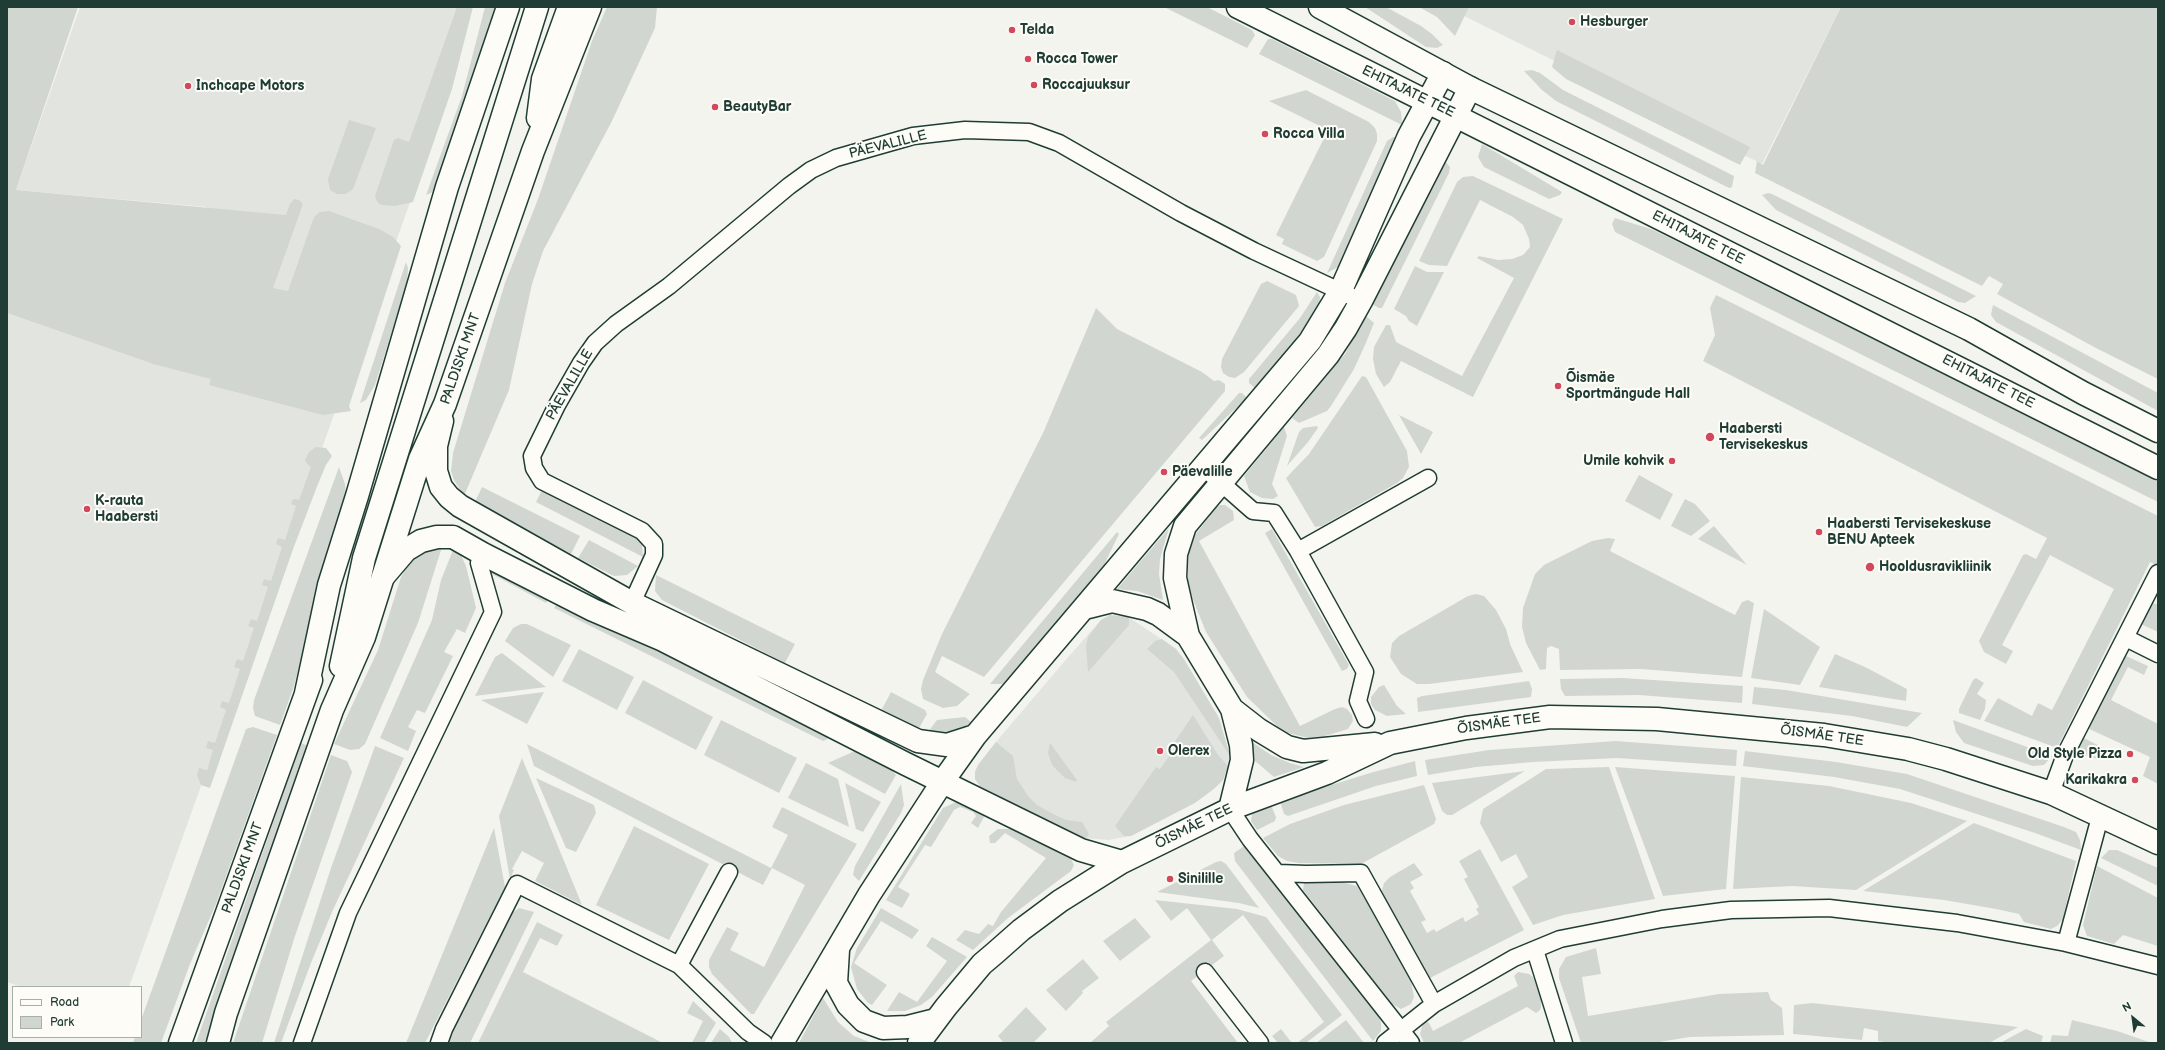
<!DOCTYPE html>
<meta charset="utf-8">
<style>
body{margin:0}
#map{position:relative;width:2165px;height:1050px;overflow:hidden;background:#f4f4ef;font-family:"Balsamiq Sans",sans-serif}
canvas{display:block}
.frame{position:absolute;inset:0;border:8px solid #1f3d34;pointer-events:none}
.legend{position:absolute;left:12px;top:986px;width:130px;height:52px;box-sizing:border-box;background:#fdfcf7;border:1px solid #a4b0a9;margin:0;padding:5px 7px;list-style:none;font-size:12px;color:#1f3d34}
.legend li{display:flex;align-items:center;gap:8px;height:20px}
.legend b{width:20px;border:1px solid #a4b0a9}
.north{position:absolute;left:2113px;top:998px;width:40px;height:40px;-webkit-text-stroke:3px #fdfcf7;paint-order:stroke;rotate:331deg;font-size:11px;font-weight:700;line-height:16px;text-align:center;color:#1f3d34}
.north::after{content:'';display:block;margin:auto;width:14px;height:18px;background:#1f3d34;clip-path:polygon(50% 0,100% 100%,50% 72%,0 100%)}
</style>
<div id="map">
<canvas width="2165" height="1050"></canvas>
<div class="frame"></div>
<ul class="legend">
<li><b style="height:5px;background:#fdfcf7"></b>Road</li>
<li><b style="height:11px;background:#d1d6d1"></b>Park</li>
</ul>
<div class="north">N</div>
</div>
<script>
const c = document.querySelector('canvas').getContext('2d');
c.lineJoin = 'round';
function fillPath(path, color) { c.fillStyle = color; c.fill(path, 'evenodd'); }
const poly = rows => new Path2D(rows.map(r => 'M' + r).join(''));
function strokePath(path, color, width, dash) { c.strokeStyle = color; c.lineWidth = width; c.lineCap = dash ? 'butt' : 'round'; c.setLineDash(dash || []); c.stroke(path); }
function label(font, color, halo, rows, align = 'center') {
  c.font = font + ' "Balsamiq Sans",sans-serif'; c.lineWidth = 4; c.setLineDash([]); c.textBaseline = 'middle'; c.strokeStyle = halo; c.fillStyle = color; for (const [text, x, y, turn = 0] of rows) {
    c.save(); c.translate(x, y); c.rotate((+turn || 0) * Math.PI / 180); c.textAlign = isNaN(turn) ? turn : align; if (halo) c.strokeText(text, 0, 0); c.fillText(text, 0, 0); c.restore();
  }
}
const built = poly([
 [80,7,469,7,451,88,129,987,21,987,7,982,7,313,153,364,207,207,16,190],
 [1446,7,1841,7,1762,164],
 [1110,615,1127,616,1176,649,1219,718,1230,756,1223,780,1205,796,1131,836,1108,840,1084,838,1073,834,980,786,975,779,975,772,978,765,996,742,1063,663,1101,620]
]);
const green = poly([
 [7,7,78,7,16,190,286,215,290,204,294,199,299,200,303,204,273,288,288,291,314,217,320,212,329,211,379,229,393,237,401,246,349,406,351,411,323,415,209,385,211,379,153,364,7,313],
 [457,7,473,7,452,89,413,202,395,206,382,205,378,203,375,196,394,140,398,138,409,142],
 [485,7,504,7,438,185,431,193,426,195,462,96],
 [607,7,657,7,655,28,612,121,543,251,532,284,509,390,464,496,454,480,451,471,453,453,505,283,538,199,592,41],
 [1164,7,1207,7,1252,30,1255,35,1247,48],
 [1365,7,1386,7,1421,26,1432,34,1443,45,1437,48,1426,47],
 [1419,7,1469,7,1455,36,1437,17],
 [1841,7,2158,7,2158,379,2094,347,1997,294,2003,284,1989,276,1982,286,1755,173,1757,161,1763,165],
 [1268,39,1272,39,1395,101,1401,112,1402,125,1259,54],
 [1557,50,1750,147,1740,165,1566,79,1552,67],
 [1532,70,1540,73,1563,90,1734,176,1732,187,1729,188,1556,101,1542,90,1524,71],
 [1306,90,1369,122,1375,128,1377,134,1377,141,1324,257,1317,261,1282,244,1284,239,1276,235,1328,130,1269,101],
 [349,120,376,128,353,189,346,194,337,194,330,190,328,179],
 [1393,137,1396,137,1351,246,1340,266,1327,273,1387,141],
 [1482,144,1562,192,1560,195,1549,199,1484,167,1478,157],
 [1445,161,1450,167,1449,173,1382,308,1379,308,1372,304],
 [1473,176,1563,219,1473,397,1401,361,1390,382,1384,387,1376,374,1373,359,1374,347,1386,325,1390,325,1396,342,1462,376,1514,278,1477,258,1479,256,1498,260,1512,259,1523,255,1530,247,1529,239,1523,225,1513,217,1480,200,1447,266,1429,265,1419,261,1457,182,1463,177],
 [1768,193,1772,194,1976,296,1965,303,1958,302,1776,210,1762,195],
 [1615,218,1651,229,1680,243,2158,482,2158,502,1615,232,1612,224],
 [406,262,408,268,407,283,375,385,366,400,360,403],
 [1415,266,1427,272,1444,272,1417,326,1409,321,1406,316,1394,309],
 [1267,281,1296,295,1299,306,1244,372,1235,378,1229,377,1223,373,1221,367,1222,359,1261,284],
 [1317,292,1320,297,1319,307,1296,339,1255,388,1249,383,1249,379,1300,318],
 [1716,295,2158,516,2158,566,2150,562,2057,748,1984,721,1998,698,2032,716,2038,703,2052,710,2114,589,2050,555,2002,645,2013,651,2006,664,1984,652,1979,641,2023,555,2026,554,2036,559,2047,538,1703,361,1715,335,1710,308],
 [1993,305,2158,393,2158,411,1996,322,1991,315],
 [1096,308,1117,329,1202,372,1214,381,1219,380,1225,384,1225,391,984,677,942,656,935,672,970,694,957,706,943,708,923,699,921,689,923,680,942,634,1043,433],
 [1366,316,1374,323,1365,345,1354,369,1331,406,1327,411,1299,423,1292,418,1345,354],
 [1362,376,1366,377,1407,451,1409,467,1403,478,1397,483,1322,526,1315,527,1286,478,1309,454],
 [1239,393,1242,393,1247,398,1202,440,1199,438],
 [1399,415,1433,432,1421,454],
 [1317,426,1318,428,1308,442,1287,466,1299,432,1303,428],
 [1284,427,1287,436,1272,484,1278,496,1273,499,1262,498,1250,492,1244,476],
 [316,447,326,448,332,456,326,465,318,484,292,552,210,788,201,785,197,775,199,768,207,770,213,750,206,748,208,741,215,743,226,710,220,707,222,701,229,703,240,669,234,667,237,659,243,661,254,628,248,626,251,619,257,621,268,587,262,585,264,579,271,581,282,547,276,544,278,538,285,540,296,506,291,504,293,499,299,500,311,467,307,464,305,460,309,452],
 [339,467,345,484,346,496,293,689,280,725,255,716,253,708,254,700],
 [1639,475,1673,494,1660,520,1625,501],
 [482,487,580,536,571,554,474,504],
 [542,490,637,538,642,545,643,557,536,502],
 [1685,499,1695,504,1710,521,1691,536,1671,526],
 [1220,505,1225,505,1233,511,1234,520,1199,541,1300,726,1335,709,1342,707,1347,709,1352,715,1353,721,1348,729,1325,736,1308,738,1288,733,1278,727,1247,697,1206,632,1192,597,1188,584,1188,562,1189,550,1195,535,1216,508],
 [1714,526,1747,565,1698,539],
 [1169,528,1160,559,1159,574,1163,600,1137,591,1117,589],
 [1272,529,1349,665,1347,669,1342,671,1265,533],
 [1117,532,1119,534,1103,567,1008,680,1002,684,990,684],
 [1608,538,1615,539,1610,551,1735,615,1742,602,1748,600,1754,603,1742,677,1641,669,1560,670,1559,649,1551,646,1547,648,1546,669,1540,670,1526,643,1522,627,1523,608,1535,574,1544,565,1592,541],
 [589,540,638,566,627,575,614,576,578,558],
 [442,547,418,623,365,744,359,749,350,750,334,744,378,650,401,577,410,562,433,548],
 [453,550,461,555,466,566,476,608,465,633,457,629,444,652,453,656,425,713,417,710,408,727,416,731,408,751,380,738,432,620,441,580],
 [489,569,550,596,546,603,490,573],
 [656,575,795,644,785,663,662,600,655,591],
 [1476,594,1484,596,1496,610,1506,629,1510,644,1523,672,1429,684,1417,684,1401,674,1390,657,1392,643,1399,636,1468,596],
 [559,600,827,735,828,739,823,741,554,608],
 [2151,602,2158,605,2158,632,2141,624],
 [1764,609,1820,647,1800,685,1751,678],
 [1110,615,1127,617,1129,619,1129,625,1088,672,1086,646,1088,637,1101,620],
 [521,624,527,624,571,645,553,677,505,641,513,628],
 [1162,639,1176,649,1184,659,1219,718,1230,756,1174,672,1147,649,1155,641],
 [579,649,634,677,617,710,562,681],
 [502,653,546,687,475,696,495,657],
 [1835,654,1865,667,1907,689,1906,701,1819,687],
 [2126,656,2148,666,2144,675,2128,667,2111,700,2158,724,2158,784,2143,776,2150,757,2087,728,2119,662],
 [1623,678,1743,686,1742,703,1639,695,1565,696,1561,689,1560,679],
 [1976,678,1984,683,1977,694,1986,700,1985,709,1980,720,1959,713,1959,709,1973,680],
 [643,680,713,717,696,750,625,713],
 [1529,681,1532,689,1531,697,1418,712,1417,698,1422,696],
 [1384,685,1397,706,1406,714,1387,716,1375,710,1371,704,1371,697,1379,687],
 [1754,687,1786,690,1922,713,1907,727,1852,716,1752,704],
 [544,692,527,724,481,700],
 [891,692,925,710,927,714,918,730,881,711],
 [1193,715,1218,755,1228,766,1223,780,1215,788,1195,803,1131,836,1124,836,1115,826,1156,767,1160,769,1177,745,1174,743],
 [965,717,971,722,964,729,946,736,927,733,937,720],
 [721,720,797,758,779,793,704,755],
 [1953,720,2052,756,2044,765,2033,766,1964,743,1956,732],
 [253,727,277,735,216,904,190,964,161,1043,133,1043,135,1037,141,1037,141,1020,201,854,246,729],
 [2082,737,2107,750,2101,760,2075,752],
 [1616,741,1737,750,1736,766,1617,758,1533,762,1476,767,1428,775,1425,760,1489,750],
 [996,742,1013,756,1017,779,1028,796,1037,805,1053,814,1066,820,1082,822,1089,834,1087,837,1084,838,1073,834,980,786,975,779,975,772,978,765],
 [1252,742,1271,755,1290,763,1304,767,1274,777,1255,761],
 [301,743,308,746,220,992,206,1043,196,1043],
 [1050,743,1077,780,1076,782,1065,778,1052,765,1048,753],
 [527,744,771,868,788,835,772,827,782,807,857,844,754,1014,751,1014,712,974,709,967,709,960,727,927,739,933,730,950,764,967,805,885,772,868,763,885,751,879,534,766],
 [375,746,404,758,332,912,311,963,281,1043,274,1043,331,868],
 [855,751,890,768,896,775,885,794,828,763],
 [1745,751,1836,762,1907,774,2064,827,2076,832,2080,840,2081,850,2035,833,1900,789,1834,777,1743,766],
 [331,755,347,761,352,772,295,936,262,1043,233,1043],
 [522,758,582,905,535,881,544,863,522,851,512,869,514,870,510,879,499,816],
 [1415,761,1417,776,1376,786,1288,816,1284,814,1280,801,1370,773],
 [806,763,838,779,849,827,788,798],
 [1609,767,1655,899,1563,915,1533,925,1512,887,1528,877,1516,854,1501,862,1480,823,1483,809,1546,769],
 [1615,767,1735,776,1726,889,1663,896],
 [1525,771,1452,815,1447,815,1442,811,1432,783],
 [1741,777,1829,786,1911,803,1967,821,1856,890,1792,886,1733,889],
 [536,778,594,805,596,813,576,852,566,848],
 [845,783,881,802,863,832,856,829],
 [901,784,904,805,901,813,859,881,853,875,855,866],
 [1424,785,1436,819,1434,824,1361,864,1299,863,1287,861,1278,856,1263,838,1290,824,1344,805],
 [956,802,985,815,978,828,971,823,976,816,973,812,960,807,954,810,931,847,925,845,898,887,910,894,902,908,886,900,943,808],
 [1271,805,1276,817,1275,821,1257,830,1251,821,1252,814],
 [1974,823,2076,861,2063,919,2057,926,2051,929,2024,922,2019,914,1996,909,1944,900,1863,891],
 [634,826,709,864,669,940,596,905],
 [494,828,505,887,425,1043,406,1043],
 [998,829,1014,829,1071,859,1074,865,1071,871,1008,918,973,950,956,940,965,930,979,934,988,924,993,926,1001,912,1046,858,1005,833,995,843,990,843,989,836],
 [1246,845,1378,1015,1381,1022,1381,1031,1373,1041,1235,861,1234,853],
 [1480,849,1524,930,1430,978,1383,895,1382,890,1384,883,1390,877,1414,863,1423,875,1410,882,1414,888,1410,891,1426,920,1421,922,1427,933,1434,929,1436,932,1463,917,1465,922,1479,914,1476,909,1479,907,1464,879,1468,877,1459,861],
 [2109,850,2117,850,2158,868,2158,886,2101,858],
 [1221,861,1226,864,1259,908,1239,903,1157,892,1216,862],
 [2097,866,2158,898,2158,946,2123,935,2114,944,2087,936,2083,925],
 [1307,881,1341,882,1357,886,1410,975,1414,997,1411,1004,1401,1009,1392,1004,1303,890,1304,883],
 [1155,900,1237,909,1266,917,1342,1015,1306,1043,1297,1043,1324,1022,1243,915,1212,940,1224,956,1191,981,1238,1043,1090,1043,1109,1026,1106,1022,1211,940,1187,908,1171,921],
 [519,908,534,912,470,1043,445,1043,509,915],
 [881,908,919,930,912,939,881,921,854,963,887,985,872,1005,868,1003,857,989,851,967,857,948],
 [1135,918,1151,937,1120,961,1103,941],
 [537,922,563,935,557,946,540,938,523,972,663,1043,478,1043],
 [932,937,967,957,932,997,921,1005,905,1011,887,1011,899,992,917,1002,947,961,926,946],
 [1596,948,1601,974,1582,977,1588,1016,1719,994,1768,992,1771,1000,1782,1008,1784,1035,1690,1037,1653,1043,1581,1043,1559,978,1559,969,1566,957],
 [1083,959,1099,978,1082,991,1083,993,1066,1011,1046,990],
 [1518,972,1529,974,1533,977,1541,999,1541,1008,1539,1011,1536,1013,1527,1007,1459,1043,1424,1043,1420,1034,1423,1023,1426,1021,1429,1023,1433,1031,1518,986,1514,976],
 [823,998,838,1022,854,1036,872,1043,799,1043],
 [693,1001,716,1023,704,1043,692,1043,703,1021,687,1013],
 [1812,1003,1876,1010,2018,1027,1989,1043,1891,1043,1878,1041,1878,1031,1864,1028,1862,1040,1793,1034,1794,1005],
 [1026,1007,1047,1029,1033,1043,1004,1043,998,1036],
 [1346,1020,1364,1043,1316,1043],
 [2072,1020,2117,1031,2152,1043,2050,1043,2052,1035,2068,1036],
 [720,1029,729,1037,732,1043,711,1043],
 [1281,1029,1292,1043,1278,1043,1272,1036],
 [2026,1029,2043,1036,2041,1043,2000,1043]
]);
const street = poly([
 [1203,467,1253,511,1274,513,1298,551,1365,672,1358,701,1366,719],
 [1298,551,1428,478],
 [632,603,654,555,654,544,642,531,542,481,534,468,532,456,557,405,581,363,595,343,616,324,669,286,789,186,811,170,836,158,913,136,965,130,1029,132,1059,143,1181,213,1254,251,1361,301],
 [2126,638,2158,654],
 [2051,793,2065,755,2158,573],
 [1230,809,1250,839,1411,1043],
 [1278,873,1306,874,1361,873,1434,1004],
 [2066,943,2100,817],
 [1535,950,1564,1043],
 [679,965,729,872],
 [1205,972,1260,1043],
 [302,1043,348,913,493,612,479,563,483,554],
 [439,1043,444,1029,517,884,679,965,748,1032,764,1043],
 [1385,1043,1434,1004,1514,958,1560,939,1662,919,1731,910,1829,908,1957,923,2066,943,2158,966]
]);
const secondary = poly([
 [442,421,436,446,436,471,441,487,449,497,460,506,632,603,918,741,947,745,975,736],
 [383,577,406,550,421,541,437,537,453,537,483,554,593,610,663,640,906,764,1081,850,1122,862],
 [1084,608,1112,601,1147,609,1158,614,1188,636],
 [1232,709,1259,730,1287,747,1303,751,1375,744],
 [1230,809,1242,760,1241,745,1232,709,1188,636,1175,578,1176,554,1185,526,1328,355,1346,328,1361,301,1470,88],
 [838,950,836,983,848,1005,864,1021,883,1028,908,1027,936,1020],
 [782,1043,869,895,943,781,975,736,1310,341,1341,290,1409,136,1443,73],
 [919,1043,946,1007,982,964,995,953,1021,930,1060,901,1122,862,1230,809,1327,773,1390,743,1466,728,1550,717,1657,719,1824,735,1908,749,1946,759,2051,793,2158,843]
]);
const primary = poly([
 [1238,7,2158,468],
 [1320,7,1470,88,1969,329,2083,393,2158,431],
 [538,118,543,79,569,7],
 [341,666,364,558,537,7],
 [306,693,329,585,357,496,447,187,508,7],
 [180,1043,311,680],
 [218,1043,226,1013,332,710,364,637,420,459,445,404,533,151,590,7]
]);
const markers = [
 [1572,22,4,"#d1495b"],
 [1012,30,4,"#d1495b"],
 [1028,59,4,"#d1495b"],
 [1034,85,4,"#d1495b"],
 [188,86,4,"#d1495b"],
 [715,107,4,"#d1495b"],
 [1265,134,4,"#d1495b"],
 [1558,386,4,"#d1495b"],
 [1710,437,5,"#d1495b"],
 [1672,461,4,"#d1495b"],
 [1164,472,4,"#d1495b"],
 [87,509,4,"#d1495b"],
 [1819,532,4,"#d1495b"],
 [1870,567,5,"#d1495b"],
 [1160,751,4,"#d1495b"],
 [2130,754,4,"#d1495b"],
 [2135,780,4,"#d1495b"],
 [1170,879,4,"#d1495b"]
];
const poiNames = [
 ["Hesburger",1580,22],
 ["Telda",1020,30],
 ["Rocca Tower",1036,59],
 ["Roccajuuksur",1042,85],
 ["Inchcape Motors",196,86],
 ["BeautyBar",723,107],
 ["Rocca Villa",1273,134],
 ["Õismäe",1566,378],
 ["Sportmängude Hall",1566,394],
 ["Haabersti",1719,429],
 ["Tervisekeskus",1719,445],
 ["Umile kohvik",1664,461,"right"],
 ["Päevalille",1172,472],
 ["K-rauta",95,501],
 ["Haabersti",95,517],
 ["Haabersti Tervisekeskuse",1827,524],
 ["BENU Apteek",1827,540],
 ["Hooldusravikliinik",1879,567],
 ["Olerex",1168,751],
 ["Old Style Pizza",2122,754,"right"],
 ["Karikakra",2127,780,"right"],
 ["Sinilille",1178,879]
];
const streetNames = [
 ["EHITAJATE TEE",1408,92,26],
 ["PÄEVALILLE",888,145,-14],
 ["EHITAJATE TEE",1698,238,27],
 ["PALDISKI MNT",461,359,-71],
 ["EHITAJATE TEE",1988,382,27],
 ["PÄEVALILLE",570,385,-60],
 ["ÕISMÄE TEE",1499,724,-8],
 ["ÕISMÄE TEE",1822,736,8],
 ["ÕISMÄE TEE",1194,827,-26],
 ["PALDISKI MNT",243,868,-70]
];
fillPath(built, '#e2e5df');
fillPath(green, '#d1d6d1');
strokePath(street, '#1f3d34', 19);
strokePath(secondary, '#1f3d34', 25);
strokePath(primary, '#1f3d34', 25);
strokePath(street, '#fdfcf7', 16);
strokePath(secondary, '#fdfcf7', 22);
strokePath(primary, '#fdfcf7', 22);
for (const [x, y, r, color] of markers) { const dot = new Path2D(); dot.arc(x, y, r, 0, 2 * Math.PI); c.fillStyle = color; c.fill(dot); strokePath(dot, '#fdfcf7', 1.5); }
label('bold 14px', '#1f3d34', '#fdfcf7', poiNames, 'left');
label('14px', '#1f3d34', '#fdfcf7', streetNames);
</script>
